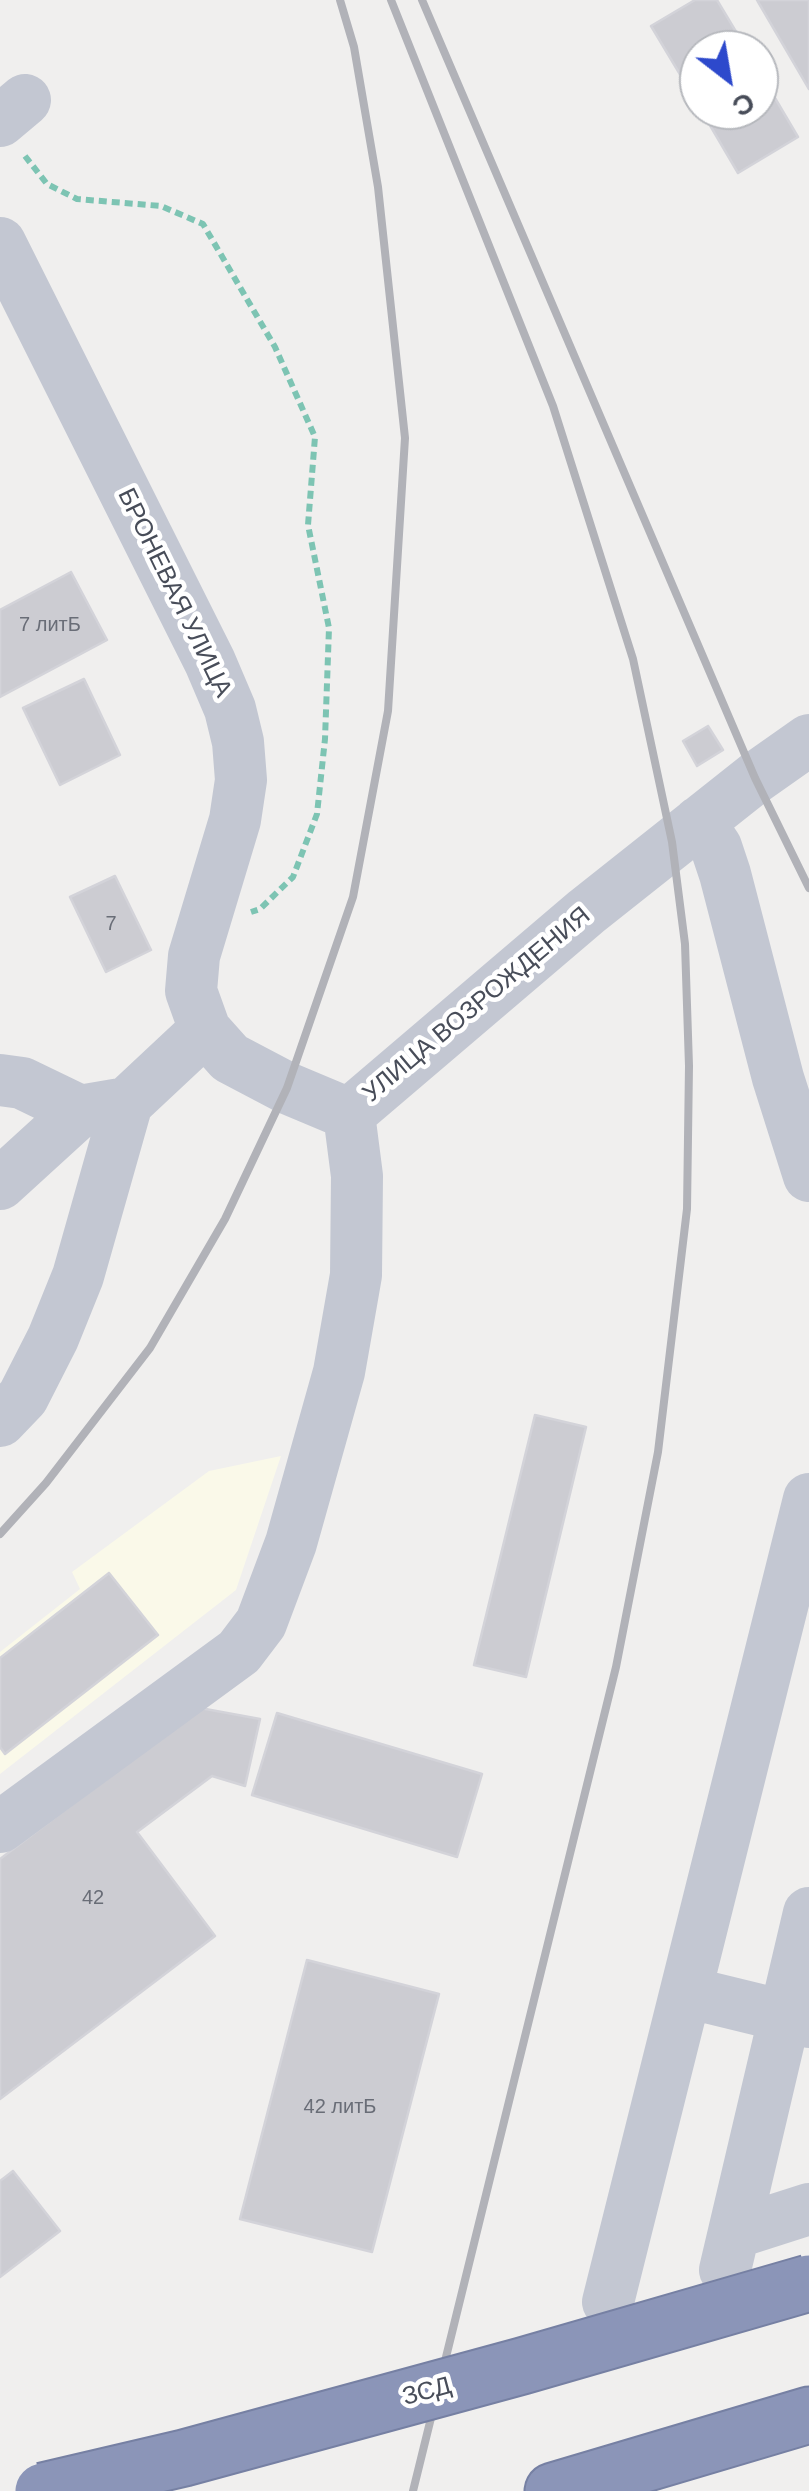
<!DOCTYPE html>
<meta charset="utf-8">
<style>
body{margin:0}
#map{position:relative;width:809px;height:2491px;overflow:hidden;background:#f0efee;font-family:Arial,sans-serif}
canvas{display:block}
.north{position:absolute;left:679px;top:30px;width:100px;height:100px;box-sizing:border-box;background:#fff;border:2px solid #b6b8bd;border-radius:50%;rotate:149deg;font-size:28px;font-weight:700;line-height:40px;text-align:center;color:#484d59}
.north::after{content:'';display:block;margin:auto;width:35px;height:45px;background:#2d49cc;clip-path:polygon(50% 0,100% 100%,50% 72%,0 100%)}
</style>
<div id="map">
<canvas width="809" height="2491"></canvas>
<div class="north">С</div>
</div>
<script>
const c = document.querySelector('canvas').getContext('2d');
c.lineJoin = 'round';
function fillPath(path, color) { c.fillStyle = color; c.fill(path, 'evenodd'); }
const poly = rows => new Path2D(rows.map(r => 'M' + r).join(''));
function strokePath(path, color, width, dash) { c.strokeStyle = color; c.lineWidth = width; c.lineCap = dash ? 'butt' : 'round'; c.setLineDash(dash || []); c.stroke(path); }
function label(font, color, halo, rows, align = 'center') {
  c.font = font + ' Arial,sans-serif'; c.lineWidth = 9; c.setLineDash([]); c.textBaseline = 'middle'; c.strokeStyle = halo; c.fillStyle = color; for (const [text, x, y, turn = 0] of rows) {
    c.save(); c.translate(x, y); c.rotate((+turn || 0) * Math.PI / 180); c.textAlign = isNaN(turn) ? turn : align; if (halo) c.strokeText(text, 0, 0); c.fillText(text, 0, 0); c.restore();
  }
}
const commercial = poly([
 [281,1456,236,1590,0,1774,0,1652,80,1589,72,1572,209,1471]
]);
const building = poly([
 [695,0,717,0,747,50,699,50,699,106,651,26,695,0],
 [757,0,809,0,809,89,757,0],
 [759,71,798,137,738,173,701,110,759,110,759,71],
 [71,572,107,640,0,697,0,610,71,572],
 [84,679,120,755,60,785,23,708,84,679],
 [708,726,723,750,697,766,683,741,708,726],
 [115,876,151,950,106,972,70,897,115,876],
 [535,1415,586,1427,526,1677,474,1665,535,1415],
 [109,1573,158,1635,5,1754,0,1747,0,1658,109,1573],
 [200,1708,260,1719,245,1786,212,1776,137,1832,215,1936,0,2099,0,1859,200,1708],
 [277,1713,482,1774,457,1857,252,1795,277,1713],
 [307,1960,439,1994,372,2252,240,2219,307,1960],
 [13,2171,60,2231,0,2277,0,2181,13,2171]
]);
const path = poly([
 [25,156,47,184,77,199,161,206,203,224,275,347,315,437,308,525,329,628,325,739,317,814,293,877,260,909,251,912]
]);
const minor = poly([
 [0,121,25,100],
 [0,243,210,662,230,709,238,742,241,780,235,820,194,956,191,991,205,1030,230,1058,287,1088,349,1114],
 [699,822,716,847,725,874,778,1078,809,1176],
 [0,1080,22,1083,80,1111,127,1103],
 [349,1114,586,912,755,778,809,740],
 [0,1184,80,1111],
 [0,1421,23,1397,53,1338,78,1276,127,1103,205,1030],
 [0,1827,239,1652,261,1623,291,1543,339,1372,356,1275,357,1176,349,1114],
 [686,1992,809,2022],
 [734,2233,809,2209],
 [725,2270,809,1913],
 [608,2302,809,1499]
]);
const highway = poly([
 [553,2491,809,2415]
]);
const rail = poly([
 [391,0,553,406,633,659,672,842,685,944,689,1066,687,1209,658,1452,616,1667,413,2491],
 [422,0,755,778,809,888],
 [0,1534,46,1483,150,1348,225,1219,287,1088,353,897,388,711,405,438,378,187,354,47,340,0]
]);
const highwayBridge = poly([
 [43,2491,184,2458,522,2366,809,2283]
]);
const numberNames = [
 ["7 литБ",50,625],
 ["7",111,924],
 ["42",93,1898],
 ["42 литБ",340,2107]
];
const streetNames = [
 ["БРОНЕВАЯ УЛИЦА",174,593,64],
 ["УЛИЦА ВОЗРОЖДЕНИЯ",477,1005,-40],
 ["ЗСД",427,2392,-15]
];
fillPath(commercial, '#faf9e9');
fillPath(building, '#ccccd2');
strokePath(building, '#d3d3d9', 2.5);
strokePath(highway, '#7680a3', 59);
strokePath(path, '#7dc4b3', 6, [8, 5]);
strokePath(minor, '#c3c7d2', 52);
strokePath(highway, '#8b95b8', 55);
strokePath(rail, '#b1b2b8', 8);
strokePath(highwayBridge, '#7680a3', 59, []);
strokePath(highwayBridge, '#8b95b8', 55);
label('20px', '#696d77', null, numberNames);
label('25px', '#484d59', '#fff', streetNames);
</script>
